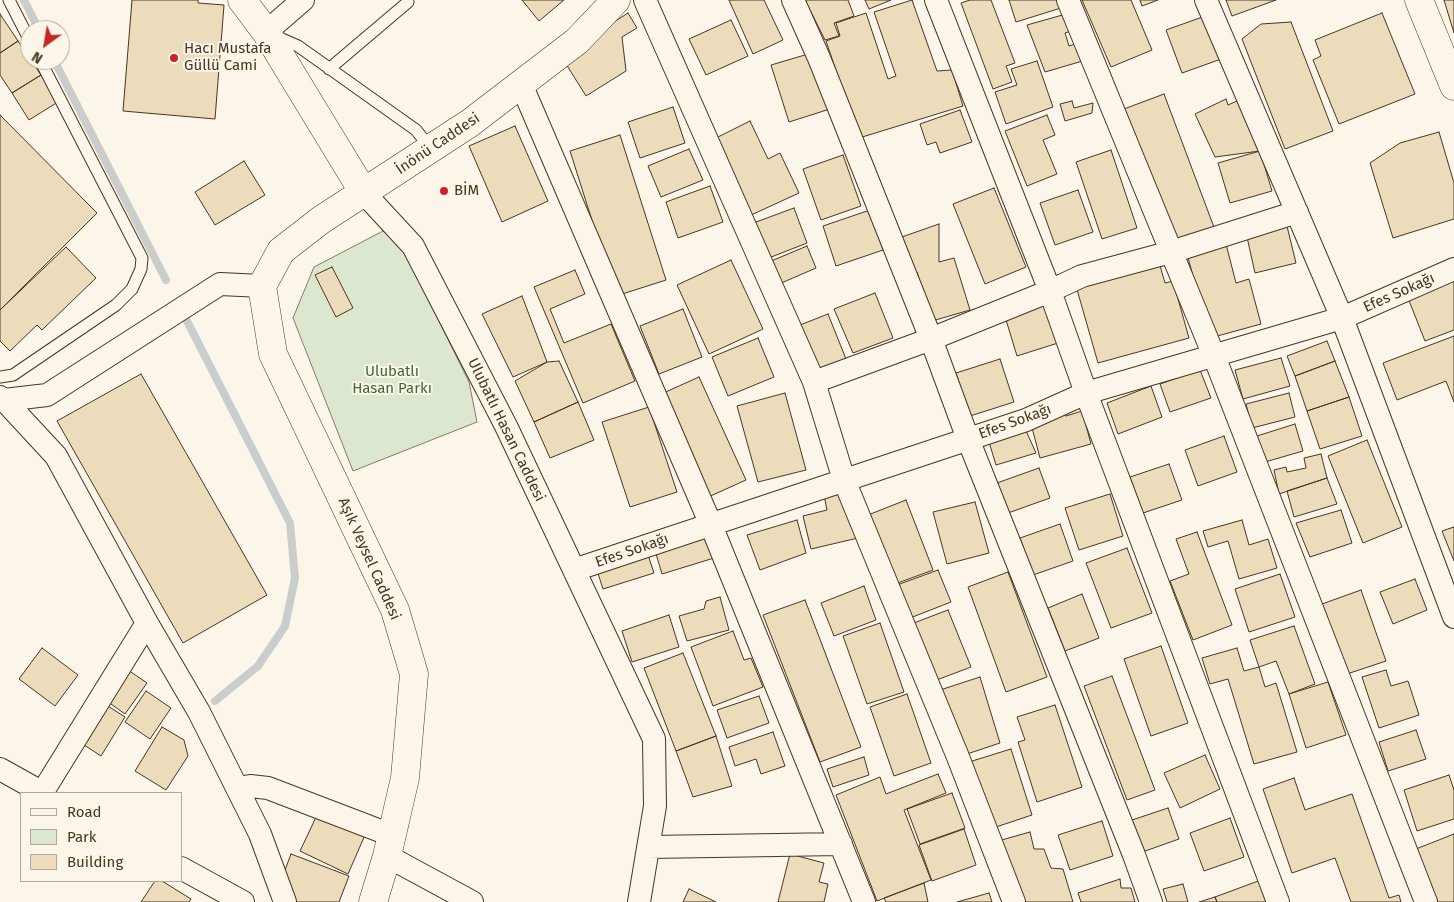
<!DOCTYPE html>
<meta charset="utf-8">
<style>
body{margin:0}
#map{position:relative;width:1454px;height:902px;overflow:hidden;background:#fbf6e9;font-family:"Fira Sans",sans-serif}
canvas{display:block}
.legend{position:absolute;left:20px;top:792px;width:162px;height:90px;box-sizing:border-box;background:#fbf6e9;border:1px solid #b4a999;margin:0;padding:6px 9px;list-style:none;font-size:15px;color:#4a3520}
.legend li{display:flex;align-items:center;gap:10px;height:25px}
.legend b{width:25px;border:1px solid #b4a999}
.north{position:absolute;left:20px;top:20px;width:50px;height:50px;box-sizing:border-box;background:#fbf6e9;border:1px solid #b4a999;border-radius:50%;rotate:212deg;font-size:14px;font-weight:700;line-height:20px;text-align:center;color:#4a3520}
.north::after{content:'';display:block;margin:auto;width:18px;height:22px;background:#c62828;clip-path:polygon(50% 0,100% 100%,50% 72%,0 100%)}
</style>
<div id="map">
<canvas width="1454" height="902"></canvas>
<ul class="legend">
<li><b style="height:6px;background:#fbf6e9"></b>Road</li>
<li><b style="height:14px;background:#dce7d0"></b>Park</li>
<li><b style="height:14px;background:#ecdcbc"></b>Building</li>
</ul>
<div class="north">N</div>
</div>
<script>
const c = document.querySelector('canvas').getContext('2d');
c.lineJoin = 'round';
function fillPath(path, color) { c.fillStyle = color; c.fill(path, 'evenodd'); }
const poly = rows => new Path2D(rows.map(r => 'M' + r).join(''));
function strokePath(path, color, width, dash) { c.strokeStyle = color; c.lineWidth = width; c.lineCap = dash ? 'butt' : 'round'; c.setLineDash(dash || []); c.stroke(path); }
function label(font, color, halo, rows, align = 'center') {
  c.font = font + ' "Fira Sans",sans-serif'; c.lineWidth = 4; c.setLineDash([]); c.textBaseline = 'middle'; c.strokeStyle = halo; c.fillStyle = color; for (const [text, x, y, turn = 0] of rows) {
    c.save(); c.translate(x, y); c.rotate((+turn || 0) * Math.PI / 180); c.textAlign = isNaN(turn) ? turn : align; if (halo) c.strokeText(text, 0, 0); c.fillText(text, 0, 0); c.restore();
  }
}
const green = poly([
 [383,231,401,244,469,382,477,422,353,471,293,318,314,267,383,231]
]);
const stream = poly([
 [24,0,39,30],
 [54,60,166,280],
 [185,317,290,523,295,578,285,626,258,666,215,701]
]);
const building = poly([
 [132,0,198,0,198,3,224,5,215,119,123,111,132,0],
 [522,0,564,0,539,21,522,0],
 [729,0,764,0,783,40,753,54,729,0],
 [805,0,848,0,854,16,834,23,839,36,825,40,805,0],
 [865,0,891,0,869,9,865,0],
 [912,0,937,71,952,70,963,106,859,138,826,41,840,36,836,23,866,13,888,79,896,76,874,12,912,0],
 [970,0,991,0,1015,63,1006,66,1012,82,993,89,961,3,970,0],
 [1009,0,1062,0,1064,7,1016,22,1009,0],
 [1082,0,1131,0,1152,50,1111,67,1082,0],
 [1140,0,1158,0,1142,6,1140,0],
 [1226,0,1276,0,1232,16,1226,0],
 [1444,0,1454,0,1454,33,1444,0],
 [628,13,637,28,622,37,626,71,586,96,561,56,628,13],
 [1382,13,1415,94,1339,124,1313,60,1321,56,1315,40,1382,13],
 [0,14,18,41,0,53,0,14],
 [1066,14,1071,31,1065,33,1069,46,1081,42,1086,60,1045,72,1027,25,1066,14],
 [1208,15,1224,58,1182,73,1166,30,1208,15],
 [731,20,748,56,706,75,689,39,731,20],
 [1291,22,1333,131,1285,149,1242,39,1261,24,1291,22],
 [18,41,41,75,12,93,0,75,0,53,18,41],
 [815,52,833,108,789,122,771,65,815,52],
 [1037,61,1053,107,1006,124,995,92,1017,85,1011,69,1037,61],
 [41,75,58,102,29,120,12,93,41,75],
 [1164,94,1215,230,1175,245,1124,109,1164,94],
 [1226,99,1228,105,1237,101,1260,151,1215,157,1195,114,1226,99],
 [1072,101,1074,108,1093,103,1092,113,1065,121,1060,104,1072,101],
 [673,107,685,143,640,158,628,122,673,107],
 [960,110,972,142,940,153,936,142,927,145,920,124,960,110],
 [0,115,97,213,0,310,0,115],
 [1047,115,1055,135,1043,140,1057,174,1027,186,1005,131,1047,115],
 [750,121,768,159,780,153,799,193,749,216,712,140,750,121],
 [515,126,548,201,502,222,469,146,515,126],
 [1439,132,1454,183,1454,219,1393,238,1370,163,1400,143,1439,132],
 [620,135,666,280,616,296,570,151,620,135],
 [689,149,703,180,661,197,648,166,689,149],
 [1111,150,1137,228,1102,239,1076,162,1111,150],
 [1260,151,1272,191,1230,203,1218,163,1260,151],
 [843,155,861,206,821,220,803,169,843,155],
 [244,161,265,195,215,225,195,192,244,161],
 [710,186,723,222,678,238,666,202,710,186],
 [994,188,1026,267,985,284,953,204,994,188],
 [1078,190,1093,232,1055,245,1040,203,1078,190],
 [794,208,807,243,761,261,748,225,794,208],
 [870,210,883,250,836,266,823,226,870,210],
 [1285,218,1296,263,1255,273,1245,228,1285,218],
 [939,224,939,262,954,258,970,310,932,321,917,272,910,272,899,238,939,224],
 [1226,244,1236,283,1249,279,1261,324,1210,338,1187,254,1226,244],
 [807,246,816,268,779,284,769,262,807,246],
 [66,247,96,278,42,330,37,325,10,351,0,341,0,310,66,247],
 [731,260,763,329,709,354,677,285,731,260],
 [1159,262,1165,283,1173,281,1189,338,1098,363,1076,286,1159,262],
 [332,267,353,308,336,317,315,275,332,267],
 [575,270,585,294,550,309,564,343,611,324,635,381,583,403,534,287,575,270],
 [1454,275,1454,330,1425,341,1406,293,1454,275],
 [875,293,893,338,853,353,834,309,875,293],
 [522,296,547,362,513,377,482,314,522,296],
 [1043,298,1058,343,1017,356,1003,310,1043,298],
 [683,309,702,357,659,374,640,326,683,309],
 [828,314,846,359,813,372,795,327,828,314],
 [1454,336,1454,402,1446,381,1397,400,1383,363,1454,336],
 [758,338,774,377,728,396,712,357,758,338],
 [1327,341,1335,361,1295,376,1287,356,1327,341],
 [1281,358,1290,386,1243,399,1235,370,1281,358],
 [1000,359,1014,402,970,416,956,373,1000,359],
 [559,361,578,402,534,422,515,381,547,362,559,361],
 [1335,361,1349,397,1307,411,1295,376,1335,361],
 [1200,370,1211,398,1170,412,1160,384,1200,370],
 [141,374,267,595,183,643,57,421,141,374],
 [699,377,746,480,706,498,659,395,699,377],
 [1151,386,1162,417,1118,434,1107,403,1151,386],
 [785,393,806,470,758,482,737,406,785,393],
 [1289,393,1295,417,1252,428,1246,404,1289,393],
 [1349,397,1362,436,1320,449,1307,411,1349,397],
 [578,402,594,440,550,458,534,422,578,402],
 [649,407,677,492,630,507,602,422,649,407],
 [1082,411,1091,444,1040,458,1030,420,1058,412,1066,416,1082,411],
 [1026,420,1027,433,1036,453,996,465,986,432,1026,420],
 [1295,424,1303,451,1265,462,1257,436,1295,424],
 [1224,436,1237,472,1198,486,1185,450,1224,436],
 [1367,440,1402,527,1363,543,1328,456,1367,440],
 [1321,454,1327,478,1279,494,1274,470,1286,467,1287,472,1306,468,1304,458,1321,454],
 [1169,464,1182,500,1143,513,1130,477,1169,464],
 [1039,468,1050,498,1008,513,997,483,1039,468],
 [1327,478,1337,504,1294,517,1287,491,1327,478],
 [846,490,858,538,811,549,803,516,827,510,824,495,846,490],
 [1110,494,1123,536,1079,550,1065,508,1110,494],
 [906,500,933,570,895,584,868,515,906,500],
 [975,502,989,553,947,564,933,512,975,502],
 [1341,510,1352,543,1310,557,1296,523,1341,510],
 [797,520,806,553,760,570,747,535,797,520],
 [1242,520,1249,545,1268,539,1277,568,1239,579,1228,541,1208,547,1203,531,1242,520],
 [1060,524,1073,561,1033,575,1020,538,1060,524],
 [1454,527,1454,561,1442,531,1454,527],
 [706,531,714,558,662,574,654,547,706,531],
 [1197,532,1232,625,1193,640,1170,581,1189,574,1176,539,1197,532],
 [1127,548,1152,613,1111,628,1086,563,1127,548],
 [646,549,654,573,603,589,595,564,646,549],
 [938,570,951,602,910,618,897,585,938,570],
 [1008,572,1047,677,1006,692,968,587,1008,572],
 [1280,574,1295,617,1249,632,1235,589,1280,574],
 [1415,579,1427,610,1393,624,1380,592,1415,579],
 [864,586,876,620,834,636,821,603,864,586],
 [1361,590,1386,661,1347,674,1322,604,1361,590],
 [1082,594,1099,638,1065,651,1048,608,1082,594],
 [720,597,729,630,687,641,679,616,704,609,706,601,720,597],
 [805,600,861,747,820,762,763,615,805,600],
 [948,610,971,667,934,681,911,624,948,610],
 [669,615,679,647,632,662,622,631,669,615],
 [880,623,904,692,867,704,843,636,880,623],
 [1294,626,1315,684,1289,694,1276,661,1259,667,1250,640,1294,626],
 [733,631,744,660,751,658,763,687,713,706,691,647,733,631],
 [1161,646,1188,723,1151,736,1124,659,1161,646],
 [42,648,78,675,55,706,19,679,42,648],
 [1237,648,1244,671,1259,667,1265,687,1276,683,1297,752,1254,764,1228,679,1210,684,1202,658,1237,648],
 [683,653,716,736,676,751,644,668,683,653],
 [125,668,147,683,125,714,104,699,125,668],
 [1386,670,1391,686,1408,681,1419,715,1379,728,1362,677,1386,670],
 [1112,676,1155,790,1127,800,1084,686,1112,676],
 [980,677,1000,743,958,757,937,691,980,677],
 [1328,682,1346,735,1306,748,1289,694,1328,682],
 [146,691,171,708,150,739,125,722,146,691],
 [907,694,931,763,894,776,870,707,907,694],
 [759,696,769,723,727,738,717,710,759,696],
 [103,703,125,717,101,756,78,741,103,703],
 [1055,705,1082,787,1037,802,1018,742,1025,740,1017,717,1055,705],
 [162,727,184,740,188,756,166,790,135,771,162,727],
 [1416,730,1426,759,1388,771,1379,742,1416,730],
 [773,732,785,766,761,774,756,759,735,766,729,747,773,732],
 [716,736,732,786,693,797,676,751,716,736],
 [1011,749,1032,815,990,829,969,762,1011,749],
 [1205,755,1220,789,1180,808,1164,773,1205,755],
 [864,757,869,775,833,787,827,769,864,757],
 [938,774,946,793,904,810,931,880,877,901,836,795,880,777,886,794,938,774],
 [1449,775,1454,790,1454,819,1417,831,1404,790,1449,775],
 [1294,778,1305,810,1352,794,1389,898,1399,895,1401,902,1351,902,1335,858,1292,873,1263,789,1294,778],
 [952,793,965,828,920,844,907,809,952,793],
 [1168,808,1179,839,1134,855,1123,823,1168,808],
 [318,813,365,835,348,874,300,851,318,813],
 [1230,818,1244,857,1204,871,1190,833,1230,818],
 [1102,821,1113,856,1070,870,1058,835,1102,821],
 [964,829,976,865,932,881,919,845,964,829],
 [1030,832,1034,849,1044,849,1051,868,1063,869,1073,902,1023,902,998,841,1030,832],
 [1454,834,1454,902,1438,902,1416,849,1454,834],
 [291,854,349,876,339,902,289,902,281,881,291,854],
 [790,854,824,863,819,882,828,884,824,902,778,902,790,854],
 [1120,879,1121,888,1131,888,1135,902,1081,902,1078,893,1120,879],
 [1261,880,1268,902,1217,902,1215,897,1261,880],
 [155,881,162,881,191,899,189,902,141,902,155,881],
 [924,883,928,902,886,902,884,898,924,883],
 [1183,884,1188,902,1167,902,1163,889,1183,884],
 [689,889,716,902,683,902,689,889],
 [989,893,992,902,957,902,989,893],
 [1215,897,1217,902,1199,902,1215,897]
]);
const lane = poly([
 [9,0,30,41],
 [275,36,298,46,416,130,431,149],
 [329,69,408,2],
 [0,377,13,375,116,305,132,289,141,269,142,258,40,60]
]);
const street = poly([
 [645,0,814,382,844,480,958,757,1014,902],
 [793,0,819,58,931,339,968,439,1134,855,1151,902],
 [936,0,1050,291,1086,393,1278,902],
 [1068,0,1214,356,1426,902],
 [1206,0,1342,318,1454,617],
 [266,32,303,0],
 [521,84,711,525,864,902],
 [364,193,413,246,506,426,654,739,655,806,639,902],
 [814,382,931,339,1050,291,1082,276,1171,252,1297,212],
 [0,397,4,400,47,395,220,284,262,286],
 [4,400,56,456,147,623,199,712,260,834,285,902],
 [574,570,1026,420,1086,393,1342,318,1454,269],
 [0,769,43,793],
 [237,788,250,786,268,788,391,835],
 [42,793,147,623],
 [649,847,841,844],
 [387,856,472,902],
 [181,868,243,902]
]);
const secondary = poly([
 [242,0,266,32,364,193],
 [1419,0,1454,86],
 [373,902,387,856,405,778,414,674,395,610,273,354,262,286,281,251,321,220,470,123,577,41,616,0]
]);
const markers = [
 [174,58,5,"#c62828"],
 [444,191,5,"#c62828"]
];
const poiNames = [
 ["Hacı Mustafa",184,49],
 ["Güllü Cami",184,66],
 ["BİM",454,191]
];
const streetNames = [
 ["İnönü Caddesi",438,144,-34],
 ["Efes Sokağı",1399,293,-24],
 ["Efes Sokağı",1015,422,-20],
 ["Ulubatlı Hasan Caddesi",506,430,64],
 ["Efes Sokağı",632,551,-19],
 ["Aşık Veysel Caddesi",369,559,66]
];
const parkNames = [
 ["Ulubatlı",392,372],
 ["Hasan Parkı",392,389]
];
fillPath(green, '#dce7d0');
strokePath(green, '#887966', 1);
strokePath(stream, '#c9cecd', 8);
fillPath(building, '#ecdcbc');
strokePath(building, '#4a3520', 1);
strokePath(lane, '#4a3520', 13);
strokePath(street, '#4a3520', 24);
strokePath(secondary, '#4a3520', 29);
strokePath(lane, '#fbf6e9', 11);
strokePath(street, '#fbf6e9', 22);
strokePath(secondary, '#fbf6e9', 28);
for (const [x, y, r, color] of markers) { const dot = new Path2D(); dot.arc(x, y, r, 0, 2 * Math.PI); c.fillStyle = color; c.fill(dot); strokePath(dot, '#fbf6e9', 2); }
label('15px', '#4a3520', '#fbf6e9', poiNames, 'left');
label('15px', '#4a3520', '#fbf6e9', streetNames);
label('15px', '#436837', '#fbf6e9', parkNames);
</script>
